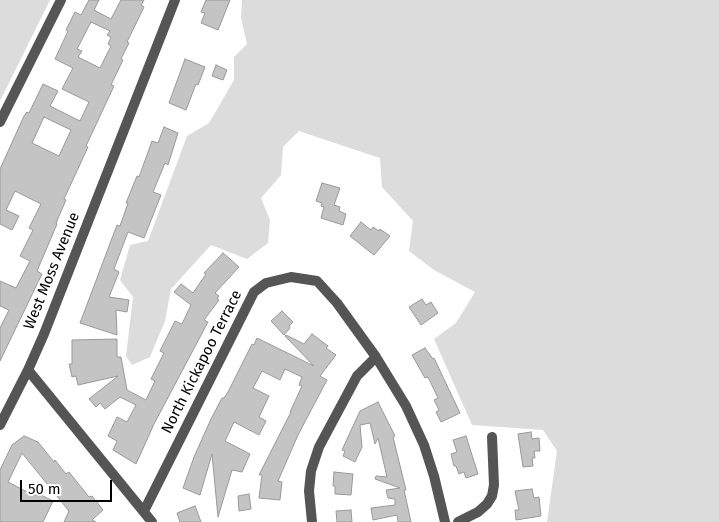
<!DOCTYPE html>
<style>
body{margin:0}
#map{position:relative;width:719px;height:522px;overflow:hidden;background:#fff;font-family:"Fira Sans",sans-serif}
canvas{display:block}
.scale{position:absolute;left:20px;top:480px;width:92px;height:22px;box-sizing:border-box;border:2px solid #000;border-top:0;padding-left:6px;font-size:15px;line-height:18px;white-space:nowrap;color:#000;-webkit-text-stroke:4px #fff;paint-order:stroke}
</style>
<div id="map">
<canvas width="719" height="522"></canvas>
<div class="scale">50 m</div>
</div>
<script>
const c = document.querySelector('canvas').getContext('2d');
c.lineJoin = 'round';
function fillPath(path, color) { c.fillStyle = color; c.fill(path, 'evenodd'); }
const poly = rows => new Path2D(rows.map(r => 'M' + r).join(''));
function strokePath(path, color, width, dash) { c.strokeStyle = color; c.lineWidth = width; c.lineCap = dash ? 'butt' : 'round'; c.setLineDash(dash || []); c.stroke(path); }
function label(font, color, halo, rows, align = 'center') {
  c.font = font + ' "Fira Sans",sans-serif'; c.lineWidth = 4.5; c.setLineDash([]); c.textBaseline = 'middle'; c.strokeStyle = halo; c.fillStyle = color; for (const [text, x, y, turn = 0] of rows) {
    c.save(); c.translate(x, y); c.rotate((+turn || 0) * Math.PI / 180); c.textAlign = isNaN(turn) ? turn : align; if (halo) c.strokeText(text, 0, 0); c.fillText(text, 0, 0); c.restore();
  }
}
const green = poly([
 [0,0,50,0,0,101],
 [242,0,719,0,719,522,547,522,557,451,543,430,472,425,434,339,456,323,475,292,434,270,409,251,413,221,382,187,380,158,299,131,283,147,281,175,261,198,270,220,268,243,247,259,211,245,171,289,165,321,150,357,132,365,126,356,133,297,120,280,130,245,148,241,187,136,209,123,234,80,234,57,247,44,241,18]
]);
const building = poly([
 [89,0,99,0,94,10,111,19,121,0,144,0,141,5,144,7,127,42,129,43,121,59,123,60,111,85,114,86,86,146,88,147,64,199,66,200,56,223,57,224,37,271,42,274,0,361,0,328,9,310,0,306,0,281,16,288,30,261,20,256,33,230,29,228,41,204,15,191,6,210,19,216,12,230,0,224,0,169,24,116,27,112,29,113,43,84,58,91,50,106,80,121,89,102,62,89,73,68,55,59,68,31,66,30,75,12,81,15,89,0],
 [91,22,110,31,107,35,111,37,108,44,111,46,100,68,78,57,82,51,77,49,91,22],
 [44,117,71,130,59,156,32,143,44,117],
 [206,0,230,0,218,30,201,23,205,13,201,12,206,0],
 [185,59,205,67,198,85,196,84,186,110,169,103,185,59],
 [216,65,227,70,223,80,212,76,216,65],
 [164,127,178,133,168,165,165,163,153,192,161,195,144,238,128,232,114,269,119,272,109,297,129,300,127,312,116,310,117,335,80,323,117,225,120,226,128,203,126,203,137,176,139,177,152,141,158,143,164,127],
 [322,183,340,188,334,205,340,207,339,211,346,214,343,225,321,218,324,207,321,206,322,203,316,201,322,183],
 [361,222,371,230,373,227,379,231,380,229,390,236,374,255,350,236,361,222],
 [223,253,239,267,215,293,219,296,217,299,219,300,204,320,208,322,154,424,136,464,113,450,117,441,108,436,117,417,127,422,136,405,120,397,105,409,100,403,96,407,89,399,118,376,78,385,76,376,72,377,69,364,72,364,72,340,117,339,117,357,121,357,127,390,146,400,155,381,151,379,164,353,160,351,175,321,182,324,191,305,174,292,181,284,193,293,206,274,204,273,223,253],
 [422,299,426,305,431,302,438,313,421,325,409,307,422,299],
 [282,311,293,322,289,326,290,328,284,335,271,321,282,311],
 [312,334,328,346,326,348,336,355,320,376,327,380,298,435,278,481,282,482,280,500,259,498,262,475,259,475,291,412,290,412,302,386,299,385,302,377,285,369,280,380,262,371,253,388,269,396,259,417,266,421,259,435,234,422,225,441,250,454,242,472,232,470,218,517,212,454,200,495,183,488,194,457,211,419,222,398,224,398,228,392,252,344,254,345,257,338,314,366,285,336,286,335,304,344,312,334],
 [425,348,433,359,434,358,460,413,441,422,436,412,439,410,434,400,438,398,428,377,425,378,412,355,425,348],
 [378,402,395,436,393,437,406,490,404,490,411,522,398,522,397,515,373,520,371,508,395,505,395,499,388,498,386,490,400,488,375,479,376,476,387,477,378,438,375,444,370,423,360,425,362,447,355,462,343,456,345,451,342,450,360,411,378,402],
 [531,432,532,439,539,438,540,451,534,451,535,458,532,458,533,466,523,467,518,434,531,432],
 [24,436,38,442,54,462,55,460,66,474,69,472,89,497,92,496,103,510,92,520,96,522,64,522,69,511,22,453,8,482,35,496,37,493,53,501,43,522,0,522,0,470,12,445,24,436],
 [466,436,478,474,466,478,464,472,459,474,456,466,454,466,451,454,457,452,453,440,466,436],
 [334,472,353,474,351,495,335,494,335,486,333,486,334,472],
 [532,489,534,498,539,497,541,516,516,520,515,510,519,510,515,491,532,489],
 [249,494,251,509,239,511,238,496,249,494],
 [195,506,201,522,180,522,177,513,195,506],
 [351,510,352,522,337,522,336,511,351,510]
]);
const street = poly([
 [0,122,61,0],
 [28,370,152,522],
 [0,425,28,370,44,334,175,0],
 [144,511,254,292,266,283,291,277,317,281,337,303,376,357,406,406,424,445,434,476,445,522],
 [312,522,309,491,311,471,319,447,357,376,376,357],
 [458,522,478,512,487,504,492,496,494,485,492,437]
]);
const streetNames = [
 ["West Moss Avenue",52,271,-68],
 ["North Kickapoo Terrace",202,362,-63]
];
fillPath(green, '#dcdcdc');
fillPath(building, '#c4c4c4');
strokePath(building, '#999', 1);
strokePath(street, '#555', 10);
label('15px', '#000', '#fff', streetNames);
</script>
